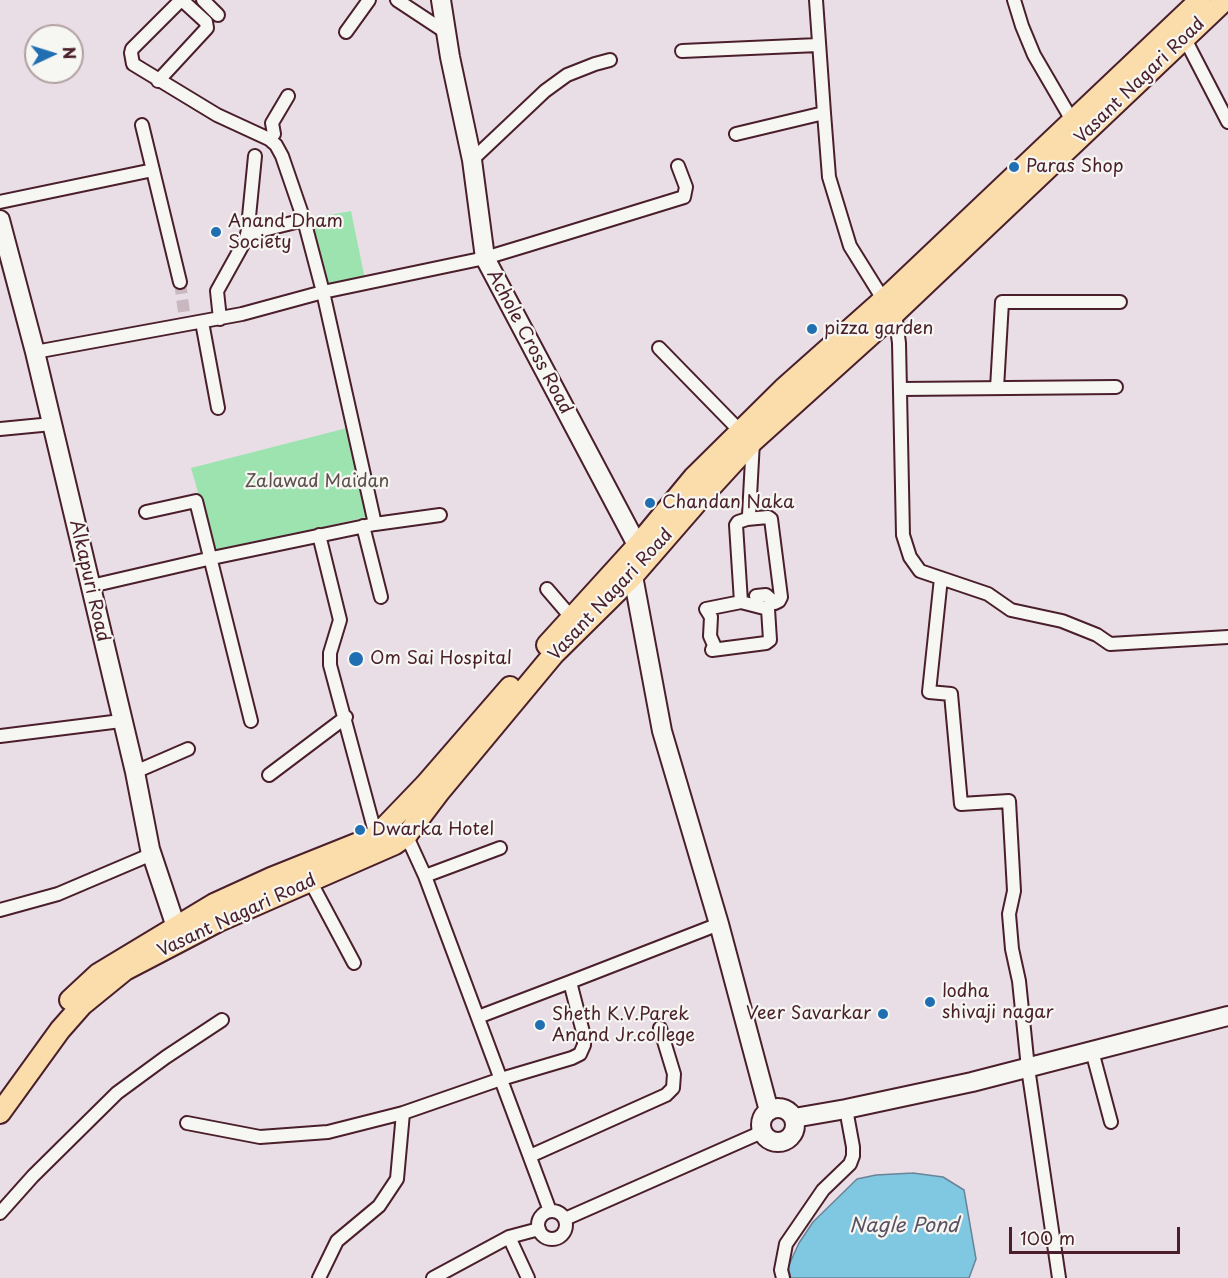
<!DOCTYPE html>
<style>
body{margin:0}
#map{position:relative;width:1228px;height:1278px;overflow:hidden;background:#eadee6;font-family:"Playpen Sans",sans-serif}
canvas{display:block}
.north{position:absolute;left:24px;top:24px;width:60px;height:60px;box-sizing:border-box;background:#f6f6f2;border:2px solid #b1a0a2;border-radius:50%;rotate:86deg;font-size:16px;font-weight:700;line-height:24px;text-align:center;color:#4a1f2b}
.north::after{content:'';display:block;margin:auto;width:21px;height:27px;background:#1f6fb2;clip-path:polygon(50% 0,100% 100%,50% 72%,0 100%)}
.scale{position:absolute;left:1009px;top:1227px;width:171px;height:27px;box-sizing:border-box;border:3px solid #4a1f2b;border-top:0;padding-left:8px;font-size:18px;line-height:21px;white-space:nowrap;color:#4a1f2b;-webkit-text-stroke:4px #f6f6f2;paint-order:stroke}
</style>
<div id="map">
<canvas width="1228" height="1278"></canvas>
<div class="north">N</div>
<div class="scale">100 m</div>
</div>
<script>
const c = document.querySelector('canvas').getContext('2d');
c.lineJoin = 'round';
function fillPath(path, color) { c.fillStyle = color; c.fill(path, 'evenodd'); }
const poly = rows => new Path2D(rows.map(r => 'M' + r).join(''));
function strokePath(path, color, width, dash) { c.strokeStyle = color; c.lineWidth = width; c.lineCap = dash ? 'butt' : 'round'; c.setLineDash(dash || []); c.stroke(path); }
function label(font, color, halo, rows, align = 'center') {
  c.font = font + ' "Playpen Sans",sans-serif'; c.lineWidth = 4.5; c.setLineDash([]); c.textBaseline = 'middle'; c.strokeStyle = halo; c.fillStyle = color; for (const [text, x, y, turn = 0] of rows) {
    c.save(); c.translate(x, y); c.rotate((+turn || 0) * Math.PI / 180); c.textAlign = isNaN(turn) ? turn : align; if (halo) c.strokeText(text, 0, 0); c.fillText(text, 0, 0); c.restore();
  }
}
const green = poly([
 [351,211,365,279,325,287,306,219],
 [351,427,371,516,215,552,191,468]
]);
const water = poly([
 [913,1173,943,1177,964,1190,976,1259,969,1278,791,1278,788,1267,799,1243,813,1222,857,1179,876,1175,913,1173]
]);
const streetTunnel = poly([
 [180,282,185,320]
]);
const street = poly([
 [203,0,218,15],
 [397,0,447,33],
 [1014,0,1022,26,1034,55,1073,122,1076,124],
 [346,32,369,0],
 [1179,35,1185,39,1228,122],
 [682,51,818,45],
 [158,81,207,28,206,22,182,0],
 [824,113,829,177,850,246,883,299,895,313,899,343,903,535,910,557,920,571,988,594,1011,610,1062,621,1097,635,1110,644,1228,637],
 [142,125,180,282],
 [736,134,824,113,816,0],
 [269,139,274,134,272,123,288,96],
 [472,160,545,91,567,75,595,64,610,60],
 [0,202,153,170],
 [247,234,304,220],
 [220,319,217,291,247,237,255,156],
 [202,322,218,408],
 [659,348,741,432],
 [35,352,242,314,323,292,485,258,528,245,684,197,686,187,678,166],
 [997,388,1002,302,1120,302],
 [901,389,1116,387],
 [0,429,52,424],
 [146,512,196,501,251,721],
 [747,519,768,517,771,519,781,597,779,601,775,603,766,595,756,596],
 [375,524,440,515],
 [363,526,381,597],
 [319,535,340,620,330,653,330,665,376,836],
 [941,578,929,692,951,694,961,804,1009,801,1014,891,1009,914,1012,949,1019,981,1028,1068,1059,1278],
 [91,586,212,558,375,524,323,292,304,220,282,156,276,145,269,139,217,115,133,64,131,53,132,49,181,0],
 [547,589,571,617],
 [741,602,768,609,770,640,766,643,712,650,714,645,710,636,711,617,706,609,741,602],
 [741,602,736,525,738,522,747,519,749,515,753,441],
 [0,736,121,721],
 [135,772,188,749],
 [269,775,346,717],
 [404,830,425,876,550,1211],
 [307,875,354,963],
 [425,876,500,848],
 [0,910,58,894,152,854],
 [478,1017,570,982],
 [1092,1051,1111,1122],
 [187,1123,260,1137,328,1132,403,1113,501,1079,572,1058,580,1054,584,1045,584,1036,570,982,719,924],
 [530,1156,666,1095,673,1088,674,1074,660,1028],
 '538 1225a14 14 0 1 1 28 0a14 14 0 1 1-28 0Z',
 [0,1213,33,1176,117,1093,166,1057,222,1020],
 [565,1219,762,1132],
 [509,1237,528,1278],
 [319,1278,337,1241,379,1206,397,1179,403,1113],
 [433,1278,509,1237,539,1229],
 [783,1278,781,1270,786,1244,823,1190,850,1164,853,1156,853,1147,846,1109]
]);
const secondary = poly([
 [441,0,450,57,472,160,485,258,644,558],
 [0,220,35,352,135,772,150,849,180,939],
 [628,566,633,576,662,731,719,924,769,1111],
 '761 1125a17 17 0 1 1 34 0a17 17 0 1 1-34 0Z',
 [794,1118,846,1109,972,1082,1228,1016]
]);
const primary = poly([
 [547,645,637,546,694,477,783,389,892,292,1200,0],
 [70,1000,98,974,214,904,271,878,376,836,425,785,510,687],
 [0,1113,60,1030,82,1005,125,970,219,921,395,844,406,836,440,791,553,655,633,576,699,500,753,441,895,313,1225,0]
]);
const markers = [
 [1014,167,6,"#1f6fb2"],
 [216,232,6,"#1f6fb2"],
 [812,329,6,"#1f6fb2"],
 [650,503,6,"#1f6fb2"],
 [356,659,8,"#1f6fb2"],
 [360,830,6,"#1f6fb2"],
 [930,1002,6,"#1f6fb2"],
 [883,1014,6,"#1f6fb2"],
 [540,1025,6,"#1f6fb2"]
];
const streetNames = [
 ["Vasant Nagari Road",1140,81,-44],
 ["Achole Cross Road",529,342,62],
 ["Alkapuri Road",89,581,77],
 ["Vasant Nagari Road",611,595,-47],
 ["Vasant Nagari Road",237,916,-25]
];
const poiNames = [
 ["Paras Shop",1026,167],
 ["Anand Dham",228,222],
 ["Society",228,243],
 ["pizza garden",824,329],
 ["Chandan Naka",662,503],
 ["Om Sai Hospital",370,659],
 ["Dwarka Hotel",372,830],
 ["lodha",942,992],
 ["shivaji nagar",942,1013],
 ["Veer Savarkar",871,1014,"right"],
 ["Sheth K.V.Parek",552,1015],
 ["Anand Jr.college",552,1036]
];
const parkNames = [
 ["Zalawad Maidan",317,482]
];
const waterNames = [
 ["Nagle Pond",904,1226]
];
fillPath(green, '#9de3b0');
fillPath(water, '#80c7e1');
strokePath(water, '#6a8498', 1.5);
strokePath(streetTunnel, '#cab8c1', 12, [12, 6]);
strokePath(street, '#4a1f2b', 16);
strokePath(secondary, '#4a1f2b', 22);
strokePath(primary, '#4a1f2b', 24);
strokePath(street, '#f6f6f2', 12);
strokePath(secondary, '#f6f6f2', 18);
strokePath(primary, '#faddab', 20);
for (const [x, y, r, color] of markers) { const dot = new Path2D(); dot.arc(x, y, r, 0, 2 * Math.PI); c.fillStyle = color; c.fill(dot); strokePath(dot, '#f6f6f2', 2); }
label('18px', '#4a1f2b', '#f6f6f2', streetNames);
label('18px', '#4a1f2b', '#f6f6f2', poiNames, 'left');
label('18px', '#5f504c', '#f6f6f2', parkNames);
label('italic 20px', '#5a5162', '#f6f6f2', waterNames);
</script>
